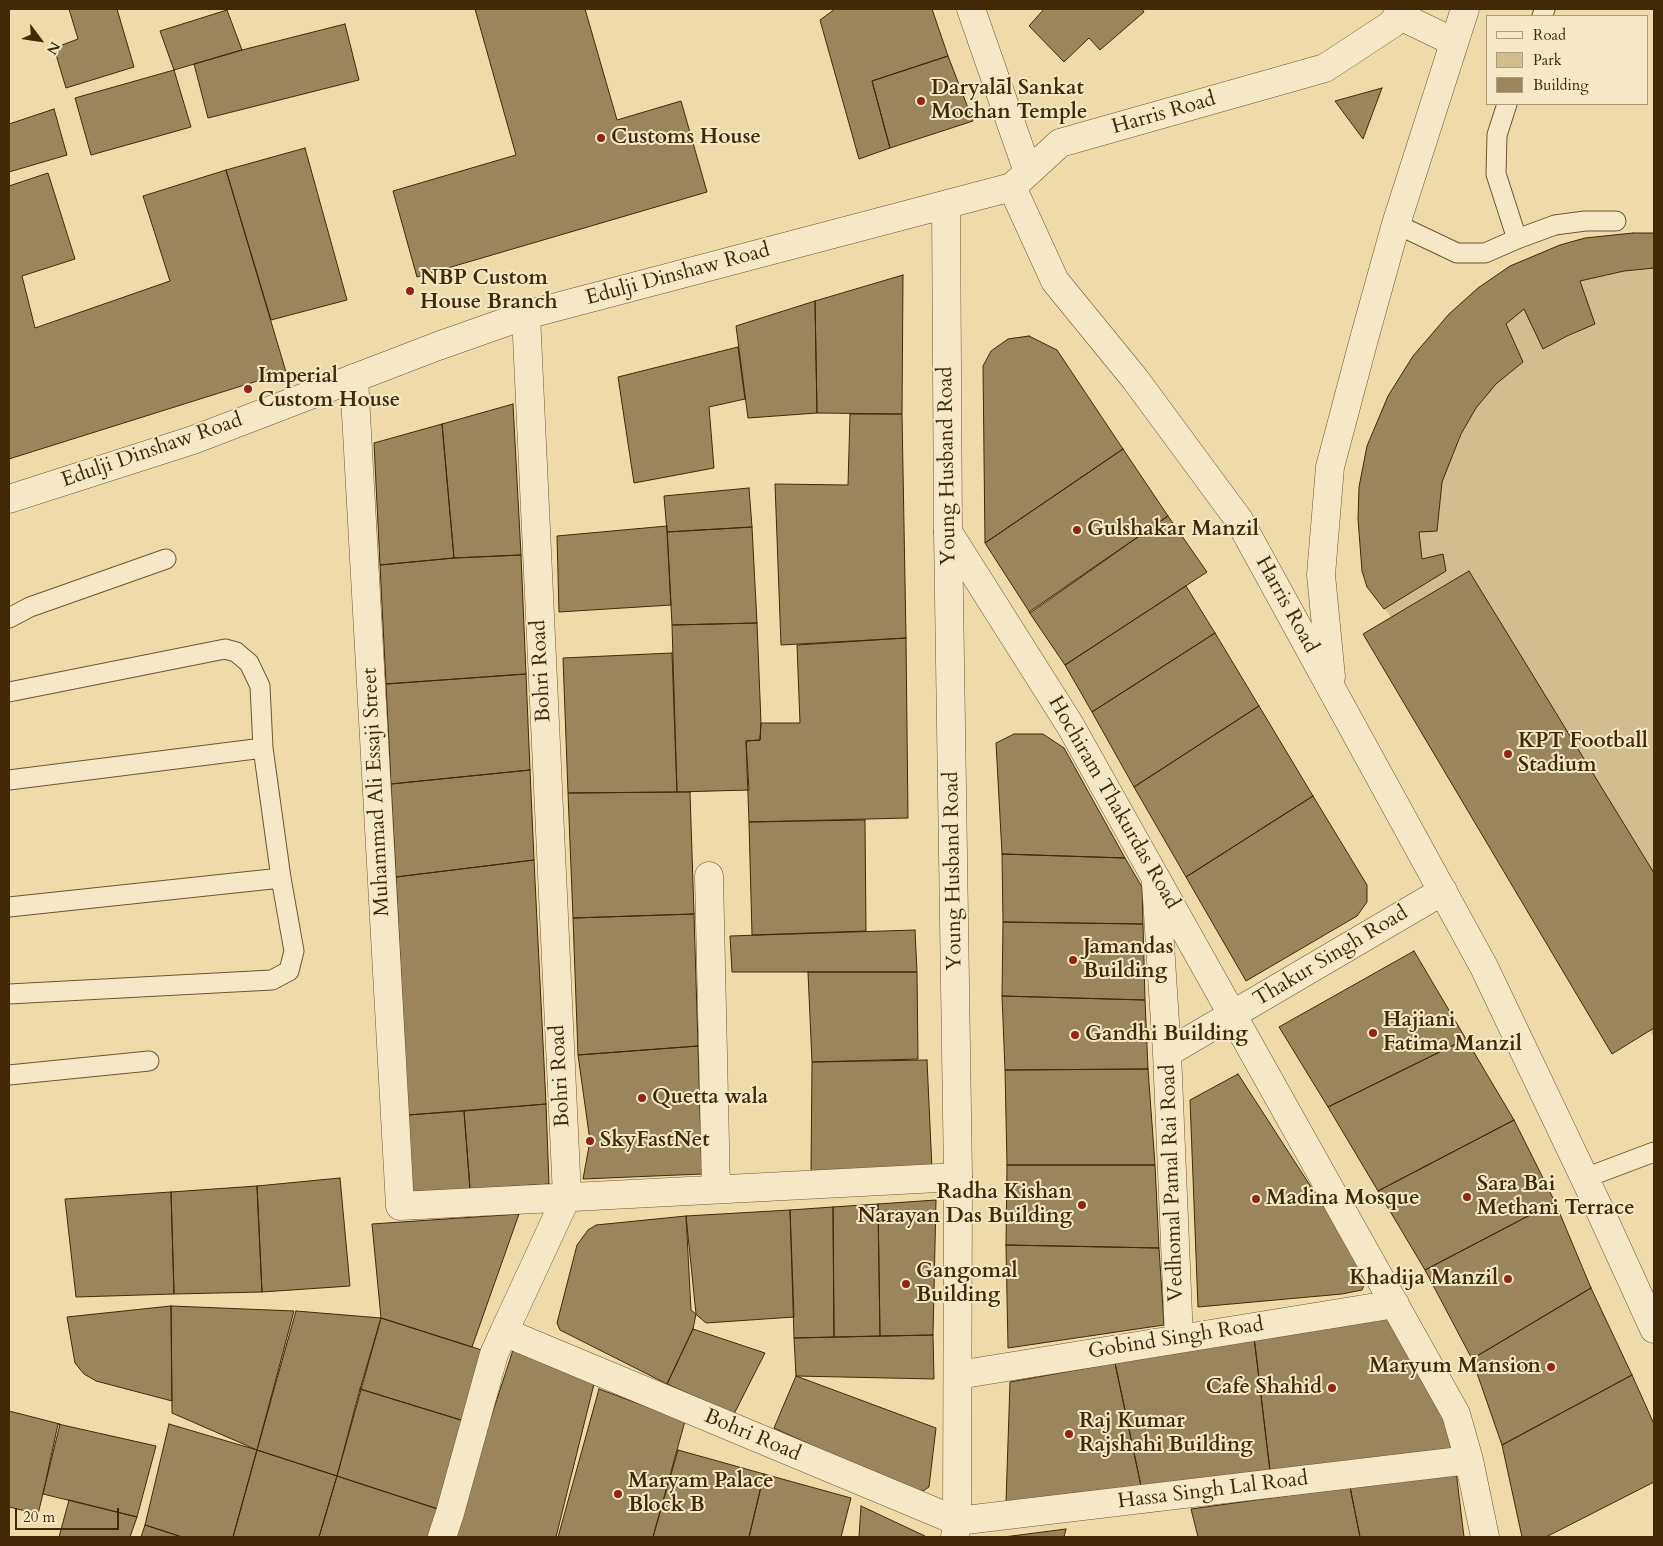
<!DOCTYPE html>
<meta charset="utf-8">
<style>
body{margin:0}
#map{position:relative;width:1663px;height:1546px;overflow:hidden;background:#efdba9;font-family:Cardo,serif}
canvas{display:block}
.frame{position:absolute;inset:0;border:10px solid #412906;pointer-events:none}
.legend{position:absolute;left:1486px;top:15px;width:162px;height:90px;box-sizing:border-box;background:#f5e8c7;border:1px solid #ad9c7a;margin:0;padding:6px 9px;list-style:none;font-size:15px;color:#412906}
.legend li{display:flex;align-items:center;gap:10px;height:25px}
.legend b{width:25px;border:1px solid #ad9c7a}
.north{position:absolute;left:15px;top:15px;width:50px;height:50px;-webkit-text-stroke:4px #f5e8c7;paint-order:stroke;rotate:121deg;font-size:14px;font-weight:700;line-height:20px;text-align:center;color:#412906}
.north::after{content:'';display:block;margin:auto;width:18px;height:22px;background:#412906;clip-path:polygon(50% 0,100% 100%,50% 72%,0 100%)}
.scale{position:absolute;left:15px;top:1508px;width:104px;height:22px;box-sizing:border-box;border:2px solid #412906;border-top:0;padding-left:6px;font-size:15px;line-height:18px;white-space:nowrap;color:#412906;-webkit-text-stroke:4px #f5e8c7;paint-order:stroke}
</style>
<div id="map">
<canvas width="1663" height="1546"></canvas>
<div class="frame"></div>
<ul class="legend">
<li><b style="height:6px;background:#f5e8c7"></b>Road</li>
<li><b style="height:14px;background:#d1bd8d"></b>Park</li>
<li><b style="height:14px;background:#9b865b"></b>Building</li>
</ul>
<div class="north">N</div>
<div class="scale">20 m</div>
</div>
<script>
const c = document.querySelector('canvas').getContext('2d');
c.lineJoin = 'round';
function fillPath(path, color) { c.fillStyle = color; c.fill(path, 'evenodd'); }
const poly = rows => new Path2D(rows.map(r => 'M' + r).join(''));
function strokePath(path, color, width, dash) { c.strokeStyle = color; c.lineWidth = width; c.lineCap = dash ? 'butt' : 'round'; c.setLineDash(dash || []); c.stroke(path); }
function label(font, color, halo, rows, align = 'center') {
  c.font = font + ' Cardo,serif'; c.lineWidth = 4; c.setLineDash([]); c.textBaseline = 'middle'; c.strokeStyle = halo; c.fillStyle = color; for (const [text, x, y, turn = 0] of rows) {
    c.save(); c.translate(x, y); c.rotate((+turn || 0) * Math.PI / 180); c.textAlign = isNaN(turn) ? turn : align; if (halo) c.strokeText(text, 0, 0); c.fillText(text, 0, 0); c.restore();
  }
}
const green = poly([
 [1633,233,1654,233,1654,1038,1650,1031,1612,1054,1363,634,1391,617,1367,587,1362,571,1358,519,1359,487,1367,446,1388,396,1413,356,1449,314,1478,288,1510,266,1560,245]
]);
const building = poly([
 [69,9,117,9,134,67,66,88,54,48,78,39,69,9],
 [475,9,585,9,617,120,681,101,707,192,417,277,393,191,516,155,475,9],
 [835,9,932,9,948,56,872,81,890,148,859,159,820,20,835,9],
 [1044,9,1142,9,1144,12,1100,50,1089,38,1064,62,1029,26,1044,9],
 [227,10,242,50,174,70,160,31,227,10],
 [345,24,359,80,208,118,194,64,242,50,345,24],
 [948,56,973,121,890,148,872,81,948,56],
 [174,70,191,127,91,155,75,98,174,70],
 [1382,88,1363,139,1335,101,1382,88],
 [54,109,67,155,9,172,9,124,54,109],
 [305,148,347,300,271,320,226,170,305,148],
 [226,170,286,372,9,459,9,186,48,173,75,259,22,276,35,328,170,281,143,196,226,170],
 [1633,233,1654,233,1654,268,1624,271,1580,281,1595,324,1567,336,1543,349,1524,309,1506,324,1523,362,1496,384,1476,408,1461,434,1442,482,1437,531,1419,532,1422,559,1443,554,1446,571,1384,609,1367,587,1362,571,1358,519,1359,487,1367,446,1388,396,1413,356,1449,314,1478,288,1510,266,1560,245,1585,238,1633,233],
 [903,275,902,414,817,413,815,301,903,275],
 [815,301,817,413,748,418,736,326,815,301],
 [1029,336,1057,350,1123,449,985,543,983,366,991,351,1008,339,1029,336],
 [738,347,745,399,709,407,714,468,634,483,618,377,738,347],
 [513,404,521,555,454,558,442,424,513,404],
 [850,414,902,414,906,638,781,645,775,484,848,485,850,414],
 [442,424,454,558,380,565,374,443,442,424],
 [1123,449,1168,516,1030,613,985,543,1123,449],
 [749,488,752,527,667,532,664,496,749,488],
 [1168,516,1207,572,1065,665,1029,612,1168,516],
 [667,526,671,605,559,612,557,536,667,526],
 [752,527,757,623,672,625,667,532,752,527],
 [521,555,526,674,386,684,380,565,454,558,521,555],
 [1469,571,1654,873,1654,1028,1612,1054,1363,634,1469,571],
 [1186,586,1215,633,1092,712,1065,665,1186,586],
 [757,623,761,723,760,740,746,741,749,790,677,792,672,625,757,623],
 [1215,633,1259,706,1134,787,1092,712,1215,633],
 [906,638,908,818,749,822,746,741,760,740,761,723,800,723,797,645,906,638],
 [672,653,677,792,568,793,563,658,672,653],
 [526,674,530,770,391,784,386,684,526,674],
 [1259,706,1313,796,1186,877,1134,787,1259,706],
 [1014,734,1043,734,1064,748,1125,858,1002,854,996,743,1014,734],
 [530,770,534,860,396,877,391,784,530,770],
 [690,792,694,914,573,918,568,793,690,792],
 [1313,796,1367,885,1367,902,1357,916,1246,981,1186,877,1313,796],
 [865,820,866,931,752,935,749,822,865,820],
 [1002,854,1125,858,1142,887,1143,924,1003,922,1002,854],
 [534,860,546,1104,408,1115,396,877,534,860],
 [694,914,698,1046,578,1055,573,918,694,914],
 [1003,922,1143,924,1145,1000,1002,996,1003,922],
 [915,930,917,972,732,972,730,936,915,930],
 [1414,951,1466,1039,1328,1107,1279,1027,1414,951],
 [808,972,917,972,918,1059,812,1062,808,972],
 [1002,996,1145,1000,1148,1069,1005,1070,1002,996],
 [1466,1039,1514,1120,1378,1191,1328,1107,1466,1039],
 [698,1046,702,1174,583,1179,590,1141,578,1055,698,1046],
 [927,1060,932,1169,811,1172,812,1062,927,1060],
 [1148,1069,1155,1165,1007,1165,1005,1070,1148,1069],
 [1238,1074,1368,1275,1362,1290,1342,1294,1198,1307,1190,1100,1238,1074],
 [546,1104,549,1184,470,1189,464,1111,546,1104],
 [464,1111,470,1189,412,1193,408,1115,464,1111],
 [1514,1120,1555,1202,1425,1270,1378,1191,1514,1120],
 [1007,1165,1155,1165,1159,1248,1006,1245,1007,1165],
 [340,1178,350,1286,262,1292,257,1186,340,1178],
 [257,1186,262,1292,174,1294,171,1192,257,1186],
 [171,1192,174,1294,76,1297,65,1199,171,1192],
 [936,1200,933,1335,880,1336,878,1204,936,1200],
 [1555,1202,1591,1288,1472,1359,1425,1270,1555,1202],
 [878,1204,880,1336,834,1337,833,1207,878,1204],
 [833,1207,834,1337,794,1338,790,1210,833,1207],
 [790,1210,794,1317,706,1323,691,1310,686,1216,790,1210],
 [519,1214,472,1347,381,1318,372,1224,519,1214],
 [686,1216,696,1314,693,1329,667,1384,560,1330,557,1323,577,1245,588,1230,596,1225,686,1216],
 [1006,1245,1159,1248,1164,1325,1008,1348,1006,1245],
 [1591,1288,1632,1375,1502,1445,1472,1359,1591,1288],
 [171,1306,294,1311,257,1450,172,1413,171,1306],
 [171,1306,172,1401,96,1381,84,1374,75,1363,67,1317,171,1306],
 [296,1311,381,1318,337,1476,257,1450,296,1311],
 [1405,1311,1462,1449,1270,1471,1254,1337,1405,1311],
 [381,1318,494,1354,474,1424,360,1389,381,1318],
 [693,1329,765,1353,734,1414,667,1384,693,1329],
 [933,1335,934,1379,796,1376,794,1338,933,1335],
 [1254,1337,1270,1471,1141,1486,1115,1363,1254,1337],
 [515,1344,595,1380,556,1537,452,1537,515,1344],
 [1115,1363,1141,1486,1006,1502,1010,1382,1115,1363],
 [1632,1375,1654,1424,1654,1482,1546,1537,1522,1537,1502,1445,1632,1375],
 [796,1376,936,1428,929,1487,923,1491,917,1492,910,1490,774,1428,796,1376],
 [360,1389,474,1424,447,1512,337,1476,360,1389],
 [599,1389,685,1421,653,1537,558,1537,599,1389],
 [9,1411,60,1424,38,1514,9,1507,9,1411],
 [58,1424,156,1446,137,1517,43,1494,58,1424],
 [169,1424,257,1450,233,1537,182,1537,145,1525,169,1424],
 [257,1450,337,1476,319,1537,233,1537,257,1450],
 [678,1450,764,1474,749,1537,653,1537,678,1450],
 [1456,1471,1464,1537,1360,1537,1350,1487,1456,1471],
 [764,1474,851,1498,841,1537,749,1537,764,1474],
 [337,1476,447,1512,439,1537,319,1537,337,1476],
 [1350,1487,1360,1537,1198,1537,1191,1509,1350,1487],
 [69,1500,137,1517,130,1537,59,1537,69,1500],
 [861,1506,925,1536,925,1537,859,1537,861,1506],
 [145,1525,182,1537,141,1537,145,1525],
 [1066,1529,1064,1537,1004,1537,1066,1529]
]);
const service = poly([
 [1542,16,1545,9],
 [1507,104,1497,135,1496,174,1517,239],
 [1396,224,1457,253,1485,253,1517,239,1555,225,1585,221,1616,221],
 [9,618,30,607,166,559],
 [9,692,225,649,236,652,249,663,260,686,263,748,281,878,9,907],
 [9,780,263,748],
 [9,994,272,980,289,971,294,951,281,878],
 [9,1075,149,1061],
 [1585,1178,1654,1152]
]);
const minor = poly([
 [971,9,1028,172],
 [526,315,567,1196,504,1332,957,1521,1469,1460],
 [354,378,400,1206,958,1177],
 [948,532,1070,725,1456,1414,1469,1460,1485,1537],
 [709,876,716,1189],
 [1156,883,1167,1053,1179,1339],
 [1167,1053,1443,891],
 [958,1375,1395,1304],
 [442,1537,450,1513,494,1354,504,1332]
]);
const tertiary = poly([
 [1402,9,1392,24,1325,68,1060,143,1012,187,1055,281,1135,379,1239,520,1484,967,1596,1202,1654,1329],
 [1398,15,1454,42],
 [946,205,948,532,958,1177,957,1521,955,1537],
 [9,499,193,440,438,346,526,315,1012,187],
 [1331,677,1321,575,1330,467,1364,339,1396,224,1465,9]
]);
const markers = [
 [921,101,5,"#8f2418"],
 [601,138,5,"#8f2418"],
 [410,291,5,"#8f2418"],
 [248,389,5,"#8f2418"],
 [1077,530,5,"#8f2418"],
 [1508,754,5,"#8f2418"],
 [1073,960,5,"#8f2418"],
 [1373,1033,5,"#8f2418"],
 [1075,1035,5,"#8f2418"],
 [642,1098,5,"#8f2418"],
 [590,1141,5,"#8f2418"],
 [1467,1197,5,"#8f2418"],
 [1256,1199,5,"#8f2418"],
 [1082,1205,5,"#8f2418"],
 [1508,1279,5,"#8f2418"],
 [906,1284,5,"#8f2418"],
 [1551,1367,5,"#8f2418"],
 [1332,1388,5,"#8f2418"],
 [1069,1434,5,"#8f2418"],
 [618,1494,5,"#8f2418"]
];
const poiNames = [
 ["Daryalāl Sankat",931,89],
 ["Mochan Temple",931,113],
 ["Customs House",611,138],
 ["NBP Custom",420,279],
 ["House Branch",420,303],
 ["Imperial",258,377],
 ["Custom House",258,401],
 ["Gulshakar Manzil",1087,530],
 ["KPT Football",1518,742],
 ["Stadium",1518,766],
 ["Jamandas",1083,948],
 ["Building",1083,972],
 ["Hajiani",1383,1021],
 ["Fatima Manzil",1383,1045],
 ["Gandhi Building",1085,1035],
 ["Quetta wala",652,1098],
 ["SkyFastNet",600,1141],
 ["Sara Bai",1477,1185],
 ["Methani Terrace",1477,1209],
 ["Radha Kishan",1072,1193,"right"],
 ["Narayan Das Building",1072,1217,"right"],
 ["Madina Mosque",1266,1199],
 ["Gangomal",916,1272],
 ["Building",916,1296],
 ["Khadija Manzil",1498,1279,"right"],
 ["Maryum Mansion",1541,1367,"right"],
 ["Cafe Shahid",1322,1388,"right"],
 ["Raj Kumar",1079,1422],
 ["Rajshahi Building",1079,1446],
 ["Maryam Palace",628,1482],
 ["Block B",628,1506]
];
const streetNames = [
 ["Harris Road",1164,114,-16],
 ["Edulji Dinshaw Road",678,275,-15],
 ["Edulji Dinshaw Road",152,451,-19],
 ["Young Husband Road",948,466,-91],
 ["Harris Road",1286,605,61],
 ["Bohri Road",542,671,-93],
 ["Muhammad Ali Essaji Street",377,792,-93],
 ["Hochiram Thakurdas Road",1113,803,60],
 ["Young Husband Road",954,871,-91],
 ["Thakur Singh Road",1331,957,-31],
 ["Bohri Road",561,1076,-93],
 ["Vedhomal Pamal Rai Road",1173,1183,-92],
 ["Gobind Singh Road",1176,1339,-9],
 ["Bohri Road",752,1436,23],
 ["Hassa Singh Lal Road",1213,1491,-7]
];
fillPath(green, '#d1bd8d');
fillPath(building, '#9b865b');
strokePath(building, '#412906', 1);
strokePath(service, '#6c562f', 21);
strokePath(minor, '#6c562f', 29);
strokePath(tertiary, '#6c562f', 29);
strokePath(service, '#f5e8c7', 19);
strokePath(minor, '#f5e8c7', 28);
strokePath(tertiary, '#f5e8c7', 28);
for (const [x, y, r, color] of markers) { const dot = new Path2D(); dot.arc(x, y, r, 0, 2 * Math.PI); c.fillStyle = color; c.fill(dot); strokePath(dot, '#f5e8c7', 2); }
label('bold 21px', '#412906', '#f5e8c7', poiNames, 'left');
label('21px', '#412906', '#f5e8c7', streetNames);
</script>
